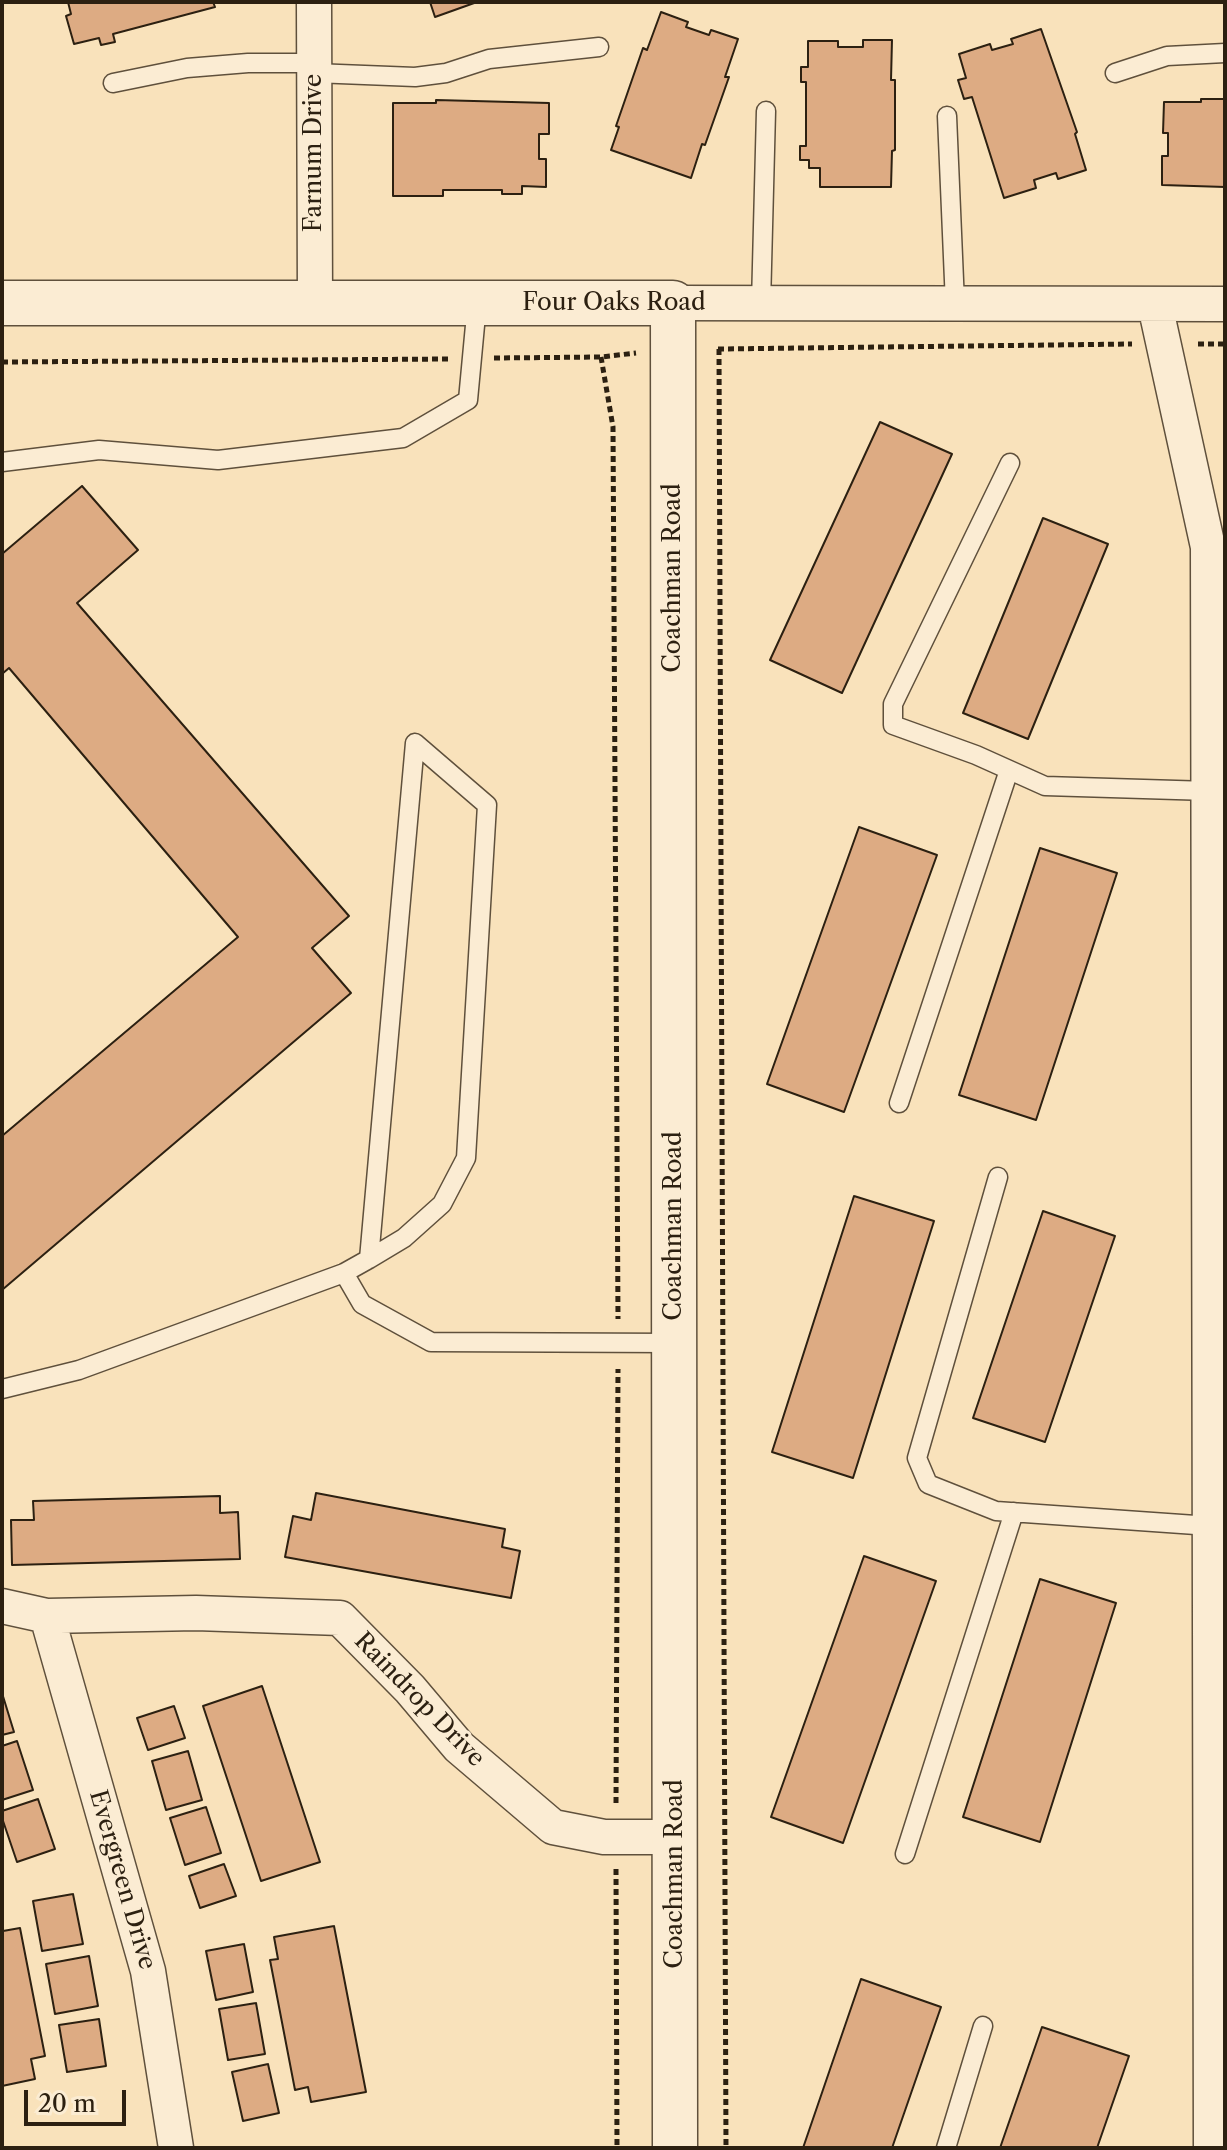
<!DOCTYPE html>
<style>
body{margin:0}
#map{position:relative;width:1227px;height:2150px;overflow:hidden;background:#f9e2bb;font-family:"Libre Caslon Text",serif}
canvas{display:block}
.frame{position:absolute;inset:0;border:4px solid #2c2011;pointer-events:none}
.scale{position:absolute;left:24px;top:2090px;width:102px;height:36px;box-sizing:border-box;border:4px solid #2c2011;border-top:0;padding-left:10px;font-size:24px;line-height:28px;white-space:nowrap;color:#2c2011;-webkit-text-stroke:6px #fbecd3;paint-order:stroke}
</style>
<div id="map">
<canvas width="1227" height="2150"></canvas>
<div class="frame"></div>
<div class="scale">20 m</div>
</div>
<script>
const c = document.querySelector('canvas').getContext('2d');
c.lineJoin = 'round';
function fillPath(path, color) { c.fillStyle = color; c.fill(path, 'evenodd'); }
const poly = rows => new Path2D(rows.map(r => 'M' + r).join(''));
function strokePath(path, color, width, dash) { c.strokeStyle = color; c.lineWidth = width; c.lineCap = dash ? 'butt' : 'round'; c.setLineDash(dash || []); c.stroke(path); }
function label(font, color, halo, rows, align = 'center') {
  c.font = font + ' "Libre Caslon Text",serif'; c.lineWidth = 6; c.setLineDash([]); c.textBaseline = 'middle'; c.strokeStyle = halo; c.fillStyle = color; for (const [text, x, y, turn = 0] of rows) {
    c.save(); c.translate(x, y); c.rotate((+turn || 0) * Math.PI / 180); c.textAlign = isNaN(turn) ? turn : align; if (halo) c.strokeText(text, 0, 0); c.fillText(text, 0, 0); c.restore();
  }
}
const building = poly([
 [68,2,213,2,215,7,113,34,115,42,101,45,99,38,74,44,66,16,71,14,68,2],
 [430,2,477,2,435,17,430,2],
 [661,12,688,22,686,27,709,35,711,30,738,39,725,77,729,77,705,145,702,144,691,178,611,150,619,127,616,126,643,48,647,50,661,12],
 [1041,29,1077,132,1075,134,1086,170,1058,179,1056,173,1034,180,1036,188,1004,198,972,97,964,99,958,80,966,78,959,54,990,44,992,50,1013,44,1011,39,1041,29],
 [863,40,892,40,891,80,895,80,895,150,892,151,891,187,820,187,820,168,809,168,809,160,800,160,800,146,806,146,806,82,801,82,801,67,808,67,808,41,838,41,838,47,863,47,863,40],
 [1201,99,1225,99,1225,187,1162,185,1162,156,1168,156,1168,133,1163,133,1164,102,1201,102,1201,99],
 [436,100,549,103,549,134,539,134,539,159,546,159,546,187,522,186,522,194,502,194,502,190,443,190,443,196,393,196,393,103,436,103,436,100],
 [880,422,952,454,842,693,770,660,880,422],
 [82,486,138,550,77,603,349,916,312,948,351,993,2,1290,2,1136,238,937,9,668,2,674,2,554,82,486],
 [1043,518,1108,544,1028,739,963,713,1043,518],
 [859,827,937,855,844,1112,767,1084,859,827],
 [1040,848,1117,873,1036,1120,959,1095,1040,848],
 [854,1196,934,1221,853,1478,772,1452,854,1196],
 [1043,1211,1115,1236,1045,1442,973,1418,1043,1211],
 [316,1493,505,1529,502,1547,520,1551,511,1598,285,1557,293,1516,311,1520,316,1493],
 [220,1496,220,1513,238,1512,240,1559,12,1565,11,1520,34,1520,33,1501,220,1496],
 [864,1556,936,1581,843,1843,771,1817,864,1556],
 [1040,1579,1116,1603,1040,1842,963,1817,1040,1579],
 [262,1686,320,1862,261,1881,203,1706,262,1686],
 [2,1693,14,1732,2,1735,2,1693],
 [174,1706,185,1738,148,1750,137,1718,174,1706],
 [17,1741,33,1790,2,1800,2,1746,17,1741],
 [188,1751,202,1800,166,1810,152,1761,188,1751],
 [38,1799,55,1849,17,1862,2,1818,2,1811,38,1799],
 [206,1807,221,1853,185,1865,170,1818,206,1807],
 [224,1864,236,1896,200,1908,189,1876,224,1864],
 [73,1894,83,1944,42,1951,33,1901,73,1894],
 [2,1924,3,1931,20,1928,45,2056,31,2059,35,2079,2,2086,2,1924],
 [334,1926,366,2092,311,2102,308,2087,295,2090,270,1960,278,1959,274,1937,334,1926],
 [244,1944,253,1992,216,2000,206,1951,244,1944],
 [89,1956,98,2006,55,2014,46,1964,89,1956],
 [861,1979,941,2007,892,2148,803,2148,861,1979],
 [256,2003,265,2054,228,2060,219,2009,256,2003],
 [99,2019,106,2066,67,2072,59,2025,99,2019],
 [1042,2027,1129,2056,1097,2148,1000,2148,1042,2027],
 [268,2064,279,2113,243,2121,232,2072,268,2064]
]);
const path = poly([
 [1198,344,1225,344],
 [718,349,1132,344],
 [719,349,726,2148],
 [601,357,613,427,618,1319],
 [494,358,601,357,636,353],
 [2,362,448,359],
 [616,1803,618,1369],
 [616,1869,617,2148]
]);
const service = poly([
 [314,73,415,77,446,73,489,59,599,47],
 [1115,73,1167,56,1225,53],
 [113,83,187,68,248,63,314,63],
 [947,116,955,304],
 [761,304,766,111],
 [2,462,99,450,218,460,403,438,468,400,477,304],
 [1010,463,893,704,893,725,976,755,1045,786,1209,791],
 [899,1103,1009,770],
 [998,1177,917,1458,928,1484,996,1511,1210,1526],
 [344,1273,362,1304,431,1342,674,1343],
 [2,1389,79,1370,344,1273,369,1259,404,1238,442,1204,466,1158,487,805,415,743,369,1259],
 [905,1854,1014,1512],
 [946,2148,983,2026]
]);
const minor = poly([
 [314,2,315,304],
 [673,303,1225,304],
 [1155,305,1208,547,1211,2148],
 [2,1606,47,1616,196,1613,340,1618,410,1689,459,1747,553,1827,604,1837,675,1837],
 [47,1616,148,1971,176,2148]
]);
const tertiary = poly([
 [2,303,673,303,675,2148]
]);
const streetNames = [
 ["Farnum Drive",314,153,-90],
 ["Four Oaks Road",614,303],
 ["Coachman Road",673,578,-90],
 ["Coachman Road",674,1226,-90],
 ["Raindrop Drive",419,1700,46],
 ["Coachman Road",675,1874,-90],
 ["Evergreen Drive",122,1880,74]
];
fillPath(building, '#ddab83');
strokePath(building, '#2c2011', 2);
strokePath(service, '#5f503c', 21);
strokePath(minor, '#5f503c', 37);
strokePath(tertiary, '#5f503c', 47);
strokePath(path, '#2c2011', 5, [6, 4]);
strokePath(service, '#fbecd3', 18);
strokePath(minor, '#fbecd3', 34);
strokePath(tertiary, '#fbecd3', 44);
label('24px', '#2c2011', '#fbecd3', streetNames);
</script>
